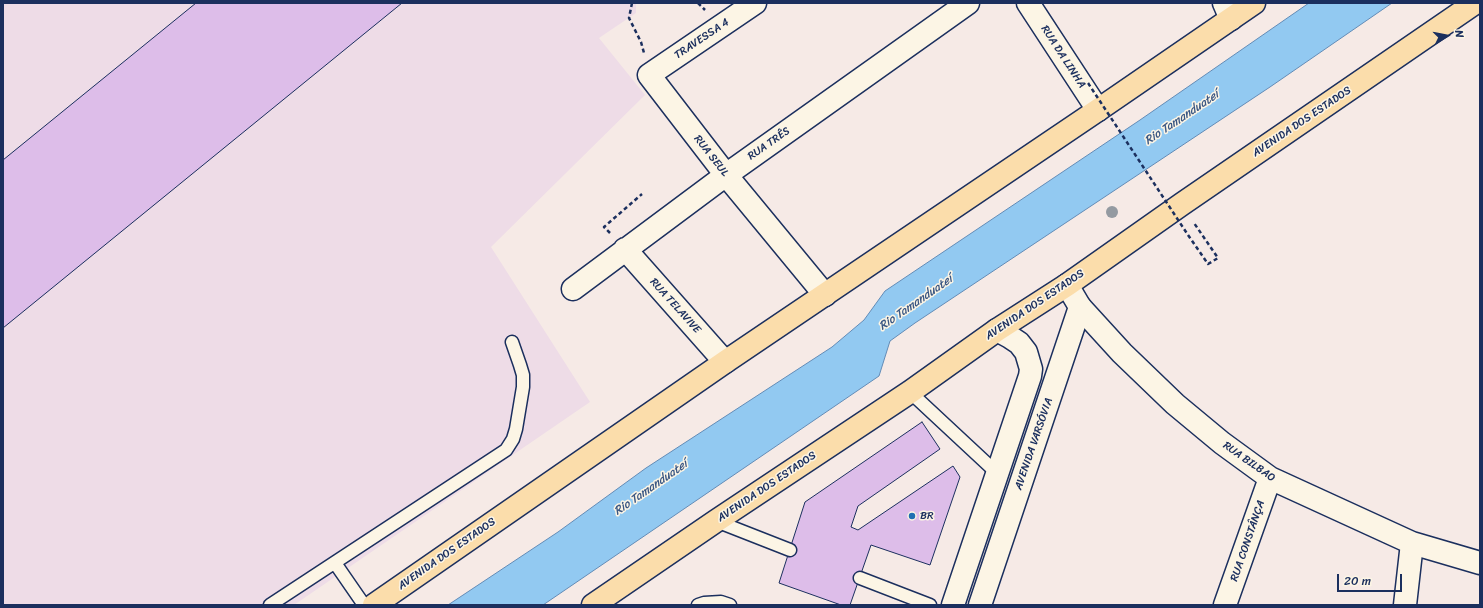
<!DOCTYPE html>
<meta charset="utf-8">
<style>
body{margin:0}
#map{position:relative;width:1483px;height:608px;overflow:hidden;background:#f6eae6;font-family:Sriracha,sans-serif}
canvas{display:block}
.frame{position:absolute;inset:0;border:4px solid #1b2f5e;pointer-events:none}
.north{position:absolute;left:1427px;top:16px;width:40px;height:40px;-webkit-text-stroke:3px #fcf5e5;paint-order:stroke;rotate:80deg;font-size:11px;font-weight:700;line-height:16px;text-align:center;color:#1b2f5e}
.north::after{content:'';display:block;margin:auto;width:14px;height:18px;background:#1b2f5e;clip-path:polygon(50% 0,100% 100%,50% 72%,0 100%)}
.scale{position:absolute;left:1337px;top:574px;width:65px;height:18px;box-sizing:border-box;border:2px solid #1b2f5e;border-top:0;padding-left:5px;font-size:12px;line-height:14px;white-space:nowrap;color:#1b2f5e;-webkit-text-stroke:3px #fcf5e5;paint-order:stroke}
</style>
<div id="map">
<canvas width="1483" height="608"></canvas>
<div class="frame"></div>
<div class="north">N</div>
<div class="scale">20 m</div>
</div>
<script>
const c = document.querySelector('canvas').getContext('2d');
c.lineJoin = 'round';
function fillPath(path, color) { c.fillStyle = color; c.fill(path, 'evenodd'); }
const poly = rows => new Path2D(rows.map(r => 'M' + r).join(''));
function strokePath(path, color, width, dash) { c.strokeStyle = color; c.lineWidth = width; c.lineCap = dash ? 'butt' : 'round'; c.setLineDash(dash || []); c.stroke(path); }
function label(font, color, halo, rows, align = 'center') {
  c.font = font + ' Sriracha,sans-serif'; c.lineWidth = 3; c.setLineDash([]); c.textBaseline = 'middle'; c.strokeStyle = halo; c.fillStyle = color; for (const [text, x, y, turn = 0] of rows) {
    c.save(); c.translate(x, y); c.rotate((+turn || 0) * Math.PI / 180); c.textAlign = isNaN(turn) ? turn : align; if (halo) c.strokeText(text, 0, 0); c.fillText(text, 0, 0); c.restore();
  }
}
const built = poly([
 [3,3,636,3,636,13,599,38,645,95,491,247,590,402,294,605,3,605]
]);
const water = poly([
 [1309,3,1392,3,1270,87,915,323,890,341,879,376,543,605,448,605,558,532,646,468,832,347,864,320,885,291,1140,120,1309,3]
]);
const building = poly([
 [196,3,402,3,3,328,3,160,196,3],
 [922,422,940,449,858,506,851,527,858,530,953,466,960,477,930,565,871,545,850,605,841,605,779,583,805,502,922,422]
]);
const path = poly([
 [632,3,629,18,641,42,644,53],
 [698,3,705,10],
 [610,233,604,227,642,194],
 [1188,235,1208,264,1218,258,1194,223]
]);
const lane = poly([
 [910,392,997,473],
 [716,521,790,550],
 [335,563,364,605],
 [860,578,930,605],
 [270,605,506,450,513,439,516,429,523,387,523,375,520,365,512,342],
 [698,605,704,603,721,602,730,605]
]);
const street = poly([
 [755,3,649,75,726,175,825,295],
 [1028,3,1098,110],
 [1224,3,1231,19],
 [625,249,725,362],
 [573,289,726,175,968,3],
 [1080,307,1122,353,1175,404,1222,443,1270,478,1412,543,1480,563],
 [1225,605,1270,478],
 [1405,605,1412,543]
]);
const secondary = poly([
 [953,605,1030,376,1031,369,1026,352,1019,343,1010,337,997,330],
 [980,605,1080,307,1067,285]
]);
const highway = poly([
 [374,605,725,362,1098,110,1254,3],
 [593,605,716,521,910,392,997,330,1067,285,1182,204,1475,3]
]);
const pathBridge = poly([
 [1088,83,1188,235]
]);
const trees = [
 [1112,212]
];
const markers = [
 [912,516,4,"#1f6fb2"]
];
const streetNames = [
 ["TRAVESSA 4",702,39,-34],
 ["RUA DA LINHA",1063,57,57],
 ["AVENIDA DOS ESTADOS",1302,122,-34],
 ["RUA TRÊS",769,144,-35],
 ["RUA SEUL",711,156,52],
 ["AVENIDA DOS ESTADOS",1035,305,-34],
 ["RUA TELAVIVE",675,306,48],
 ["AVENIDA VARSÓVIA",1034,444,-71],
 ["RUA BILBAO",1249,462,35],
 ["AVENIDA DOS ESTADOS",767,487,-34],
 ["RUA CONSTÂNÇA",1248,541,-71],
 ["AVENIDA DOS ESTADOS",447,554,-35]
];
const poiNames = [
 ["BR",920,516]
];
const waterNames = [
 ["Rio Tamanduateí",1182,118,-34],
 ["Rio Tamanduateí",916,303,-35],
 ["Rio Tamanduateí",651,488,-35]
];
fillPath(built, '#eedce7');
fillPath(water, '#92c9f1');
strokePath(water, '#628bb6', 1);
fillPath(building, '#ddbde9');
strokePath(building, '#1b2f5e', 1);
strokePath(lane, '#1b2f5e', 15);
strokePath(street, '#1b2f5e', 25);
strokePath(secondary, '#1b2f5e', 25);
strokePath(highway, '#1b2f5e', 25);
strokePath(path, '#1b2f5e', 2.5, [4, 3]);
strokePath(lane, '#fcf5e5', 12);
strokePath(street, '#fcf5e5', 22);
strokePath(secondary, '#fcf5e5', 22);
strokePath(highway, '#fbddab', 22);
strokePath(pathBridge, '#1b2f5e', 2.5, [4, 3]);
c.fillStyle = '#949aa1';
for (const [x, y] of trees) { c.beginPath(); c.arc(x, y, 6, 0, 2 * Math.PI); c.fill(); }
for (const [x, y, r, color] of markers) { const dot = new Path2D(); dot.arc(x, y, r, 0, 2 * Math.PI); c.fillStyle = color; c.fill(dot); strokePath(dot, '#fcf5e5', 1.5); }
label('11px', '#1b2f5e', '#fcf5e5', streetNames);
label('11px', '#1b2f5e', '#fcf5e5', poiNames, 'left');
label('italic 12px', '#395683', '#fcf5e5', waterNames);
</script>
